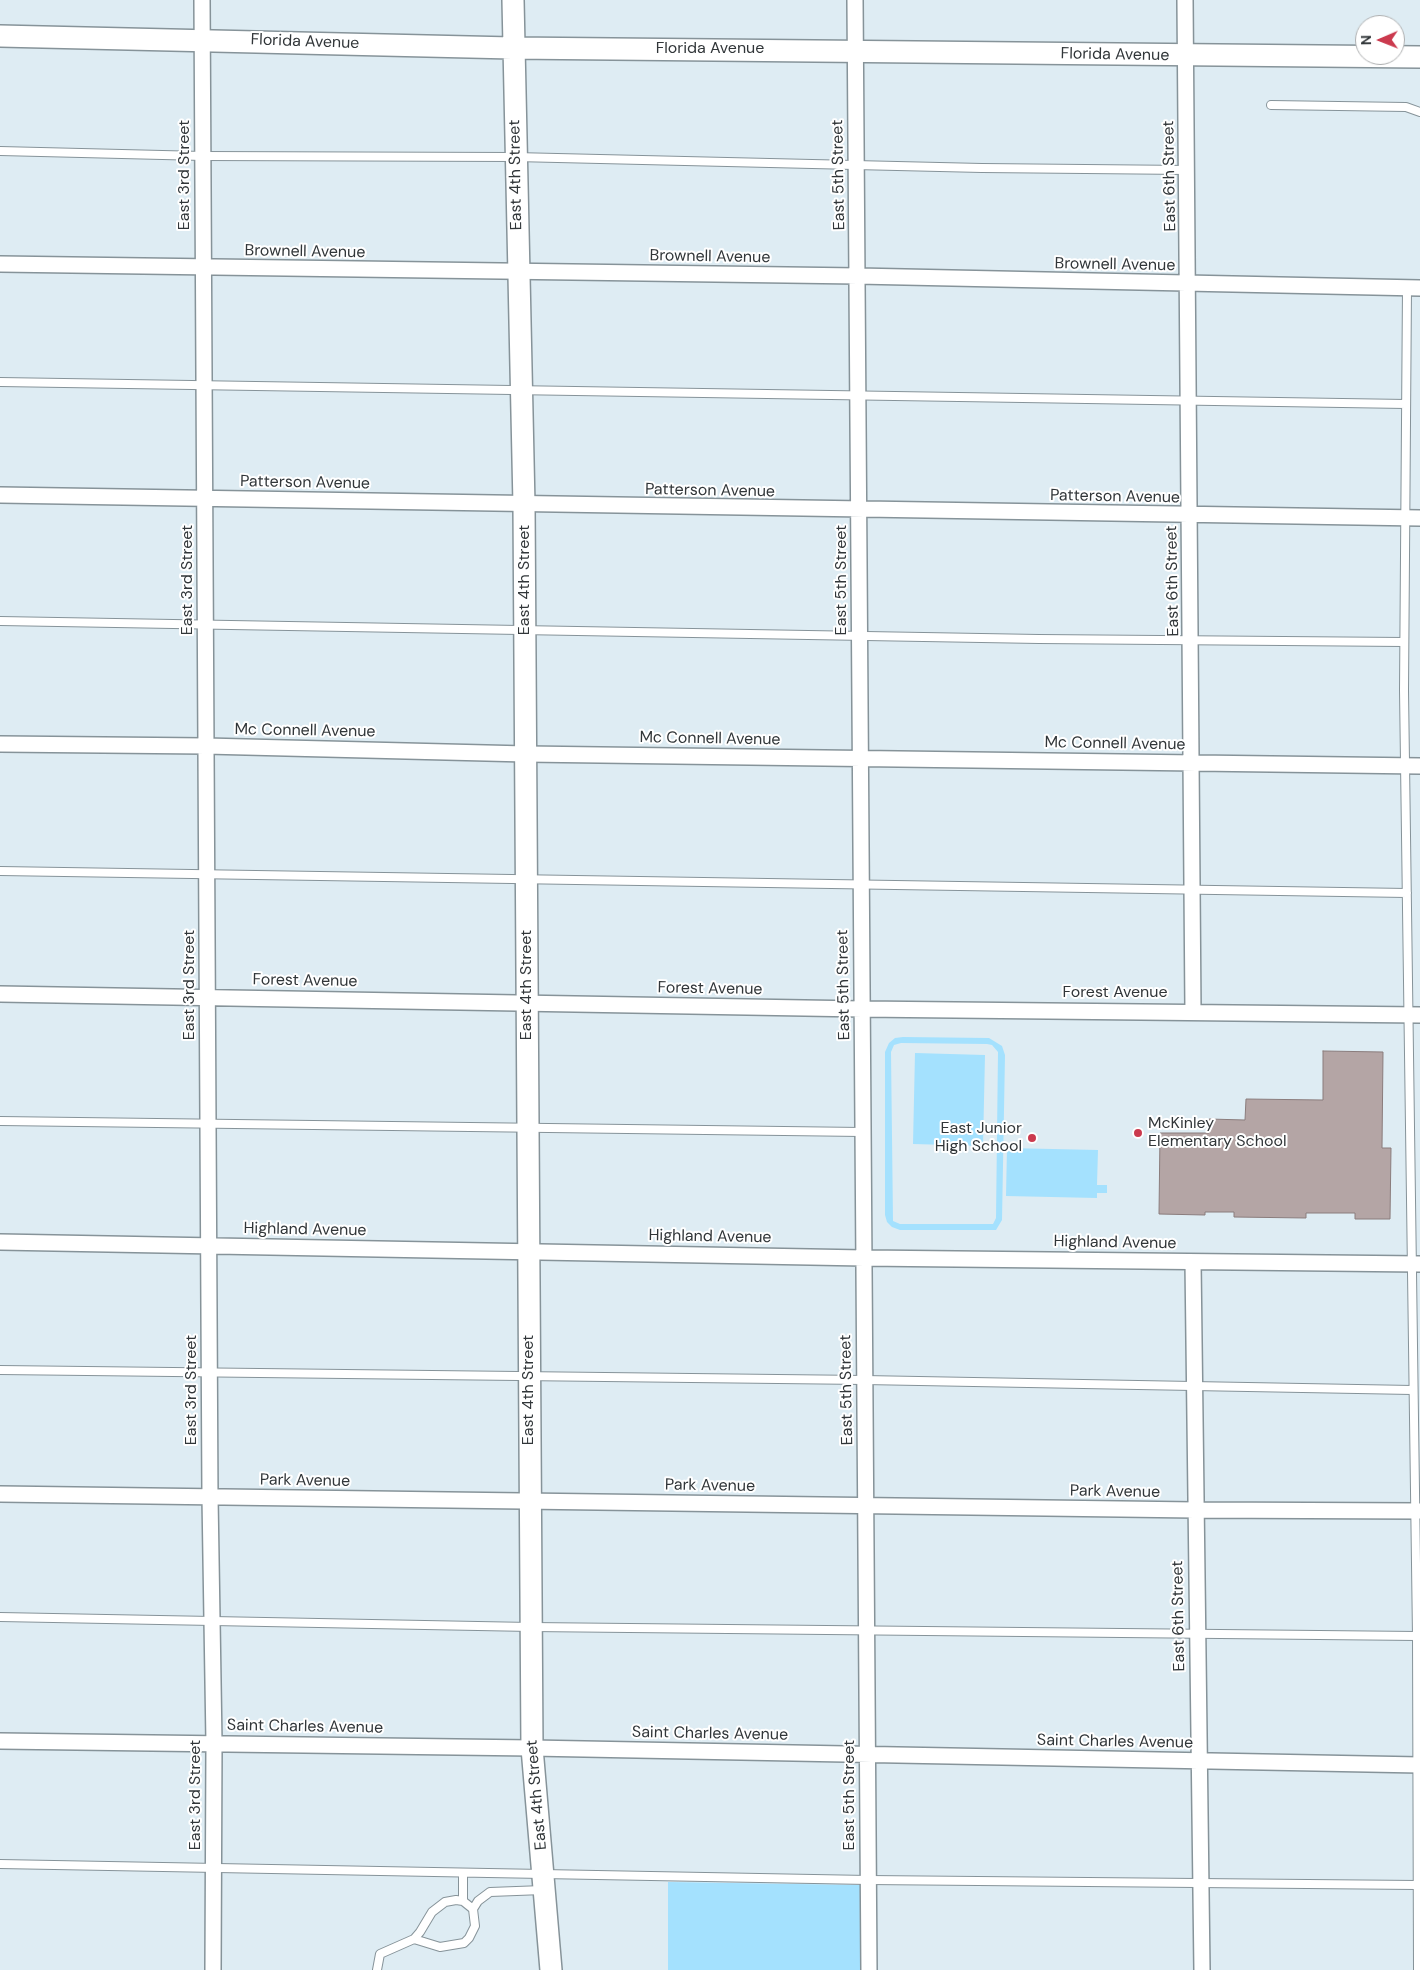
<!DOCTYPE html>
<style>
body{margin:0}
#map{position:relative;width:1420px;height:1970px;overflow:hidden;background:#deecf3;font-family:"DM Sans",sans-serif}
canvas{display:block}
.north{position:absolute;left:1355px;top:15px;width:50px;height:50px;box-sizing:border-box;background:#fff;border:1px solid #adafb0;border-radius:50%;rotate:269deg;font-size:14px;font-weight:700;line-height:20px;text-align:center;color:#313639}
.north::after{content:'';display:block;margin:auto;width:18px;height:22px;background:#cb3a4e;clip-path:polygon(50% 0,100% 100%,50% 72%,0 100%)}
</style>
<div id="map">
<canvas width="1420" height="1970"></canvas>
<div class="north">N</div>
</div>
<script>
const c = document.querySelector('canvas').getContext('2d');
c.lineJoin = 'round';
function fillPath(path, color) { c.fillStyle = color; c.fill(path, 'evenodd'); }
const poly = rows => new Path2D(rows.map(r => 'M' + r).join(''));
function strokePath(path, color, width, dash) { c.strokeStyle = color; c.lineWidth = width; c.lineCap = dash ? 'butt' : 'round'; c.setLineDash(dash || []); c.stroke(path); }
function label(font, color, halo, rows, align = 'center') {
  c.font = font + ' "DM Sans",sans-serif'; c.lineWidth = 4; c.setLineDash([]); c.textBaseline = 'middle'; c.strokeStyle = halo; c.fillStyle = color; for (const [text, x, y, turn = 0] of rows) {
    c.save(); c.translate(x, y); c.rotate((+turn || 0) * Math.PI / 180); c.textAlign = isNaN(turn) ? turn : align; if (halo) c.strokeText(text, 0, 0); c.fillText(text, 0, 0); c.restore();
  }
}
const green = poly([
 [903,1037,989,1038,1002,1046,1005,1055,1002,1220,996,1230,900,1230,892,1227,887,1222,885,1215,885,1052,889,1043,895,1038],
 [901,1043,987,1044,992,1045,998,1052,996,1218,993,1224,900,1224,893,1221,891,1052,894,1045],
 [915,1053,985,1055,983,1146,913,1144],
 [1007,1148,1098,1150,1097,1185,1107,1185,1107,1193,1097,1193,1097,1198,1006,1196],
 [668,1882,860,1885,861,1970,668,1970]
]);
const building = poly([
 [1323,1051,1383,1052,1382,1148,1391,1148,1390,1219,1355,1219,1355,1213,1306,1213,1306,1218,1234,1217,1234,1212,1205,1212,1205,1215,1159,1214,1160,1133,1209,1133,1209,1119,1245,1120,1246,1099,1323,1100,1323,1051]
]);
const lane = poly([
 [1271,105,1406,107,1420,112],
 [0,151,203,156,515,157,982,168,1188,170],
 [1407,288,1404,690,1417,1636,1418,1970],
 [0,382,1406,404],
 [0,621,1039,639,1404,642],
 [0,871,1407,893],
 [0,1121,862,1132],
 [0,1370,864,1380,1412,1390],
 [0,1617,531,1627,1417,1636],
 [0,1864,868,1880,1417,1885],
 [463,1873,463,1901],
 [456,1900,463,1901,473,1909,475,1926,469,1938,464,1943,440,1947,414,1939,420,1932,432,1912,445,1902,456,1900],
 [473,1909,478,1901,490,1892,543,1890],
 [377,1970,380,1954,414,1939]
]);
const street = poly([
 [202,0,210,1497,214,1743,213,1970],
 [855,0,869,1970],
 [1185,0,1193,1011],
 [0,264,858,276,1420,288],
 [0,495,1420,518],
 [0,744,206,746,526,754,1420,766],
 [0,994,862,1009,1420,1015],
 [0,1242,864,1258,1420,1264],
 [1193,1262,1202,1970],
 [0,1494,1195,1510,1420,1511],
 [0,1741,532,1748,1420,1765]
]);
const secondary = poly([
 [513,0,524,505,532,1748,551,1970],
 [0,36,512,48,1420,57]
]);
const markers = [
 [1138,1133,5,"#cb3a4e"],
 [1032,1138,5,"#cb3a4e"]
];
const streetNames = [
 ["Florida Avenue",305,42,2],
 ["Florida Avenue",710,49],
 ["Florida Avenue",1115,55,1],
 ["East 3rd Street",185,175,-90],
 ["East 4th Street",516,175,-91],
 ["East 5th Street",839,175,-91],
 ["East 6th Street",1170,176,-91],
 ["Brownell Avenue",305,252,1],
 ["Brownell Avenue",710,257,1],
 ["Brownell Avenue",1115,265,1],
 ["Patterson Avenue",305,483,1],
 ["Patterson Avenue",710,491,1],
 ["Patterson Avenue",1115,497,1],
 ["East 3rd Street",188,580,-90],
 ["East 4th Street",525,580,-90],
 ["East 5th Street",842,580,-90],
 ["East 6th Street",1173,581,-91],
 ["Mc Connell Avenue",305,731,1],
 ["Mc Connell Avenue",710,739,1],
 ["Mc Connell Avenue",1115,744,1],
 ["Forest Avenue",305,981,1],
 ["East 3rd Street",190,985,-90],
 ["East 4th Street",527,985,-90],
 ["East 5th Street",844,985,-91],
 ["Forest Avenue",710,989,1],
 ["Forest Avenue",1115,993],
 ["Highland Avenue",305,1230,1],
 ["Highland Avenue",710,1237,1],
 ["Highland Avenue",1115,1243,1],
 ["East 3rd Street",192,1390,-90],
 ["East 4th Street",529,1390,-90],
 ["East 5th Street",847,1390,-91],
 ["Park Avenue",305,1481,1],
 ["Park Avenue",710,1486,1],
 ["Park Avenue",1115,1492,1],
 ["East 6th Street",1179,1616,-91],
 ["Saint Charles Avenue",305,1727,1],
 ["Saint Charles Avenue",710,1734,1],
 ["Saint Charles Avenue",1115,1742,1],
 ["East 3rd Street",196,1795,-90],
 ["East 4th Street",537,1795,-95],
 ["East 5th Street",850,1795,-90]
];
const poiNames = [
 ["McKinley",1148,1124],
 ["Elementary School",1148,1142],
 ["East Junior",1022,1129,"right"],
 ["High School",1022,1147,"right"]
];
fillPath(green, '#a4e1fe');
fillPath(building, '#b4a5a5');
strokePath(building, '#8a7c7c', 1);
strokePath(lane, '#869399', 10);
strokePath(street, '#869399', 18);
strokePath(secondary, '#869399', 24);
strokePath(lane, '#fff', 8);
strokePath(street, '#fff', 15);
strokePath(secondary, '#fff', 21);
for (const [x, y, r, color] of markers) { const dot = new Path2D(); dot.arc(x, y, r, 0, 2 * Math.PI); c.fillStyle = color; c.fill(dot); strokePath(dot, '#fff', 2); }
label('16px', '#313639', '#fff', streetNames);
label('16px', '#313639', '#fff', poiNames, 'left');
</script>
